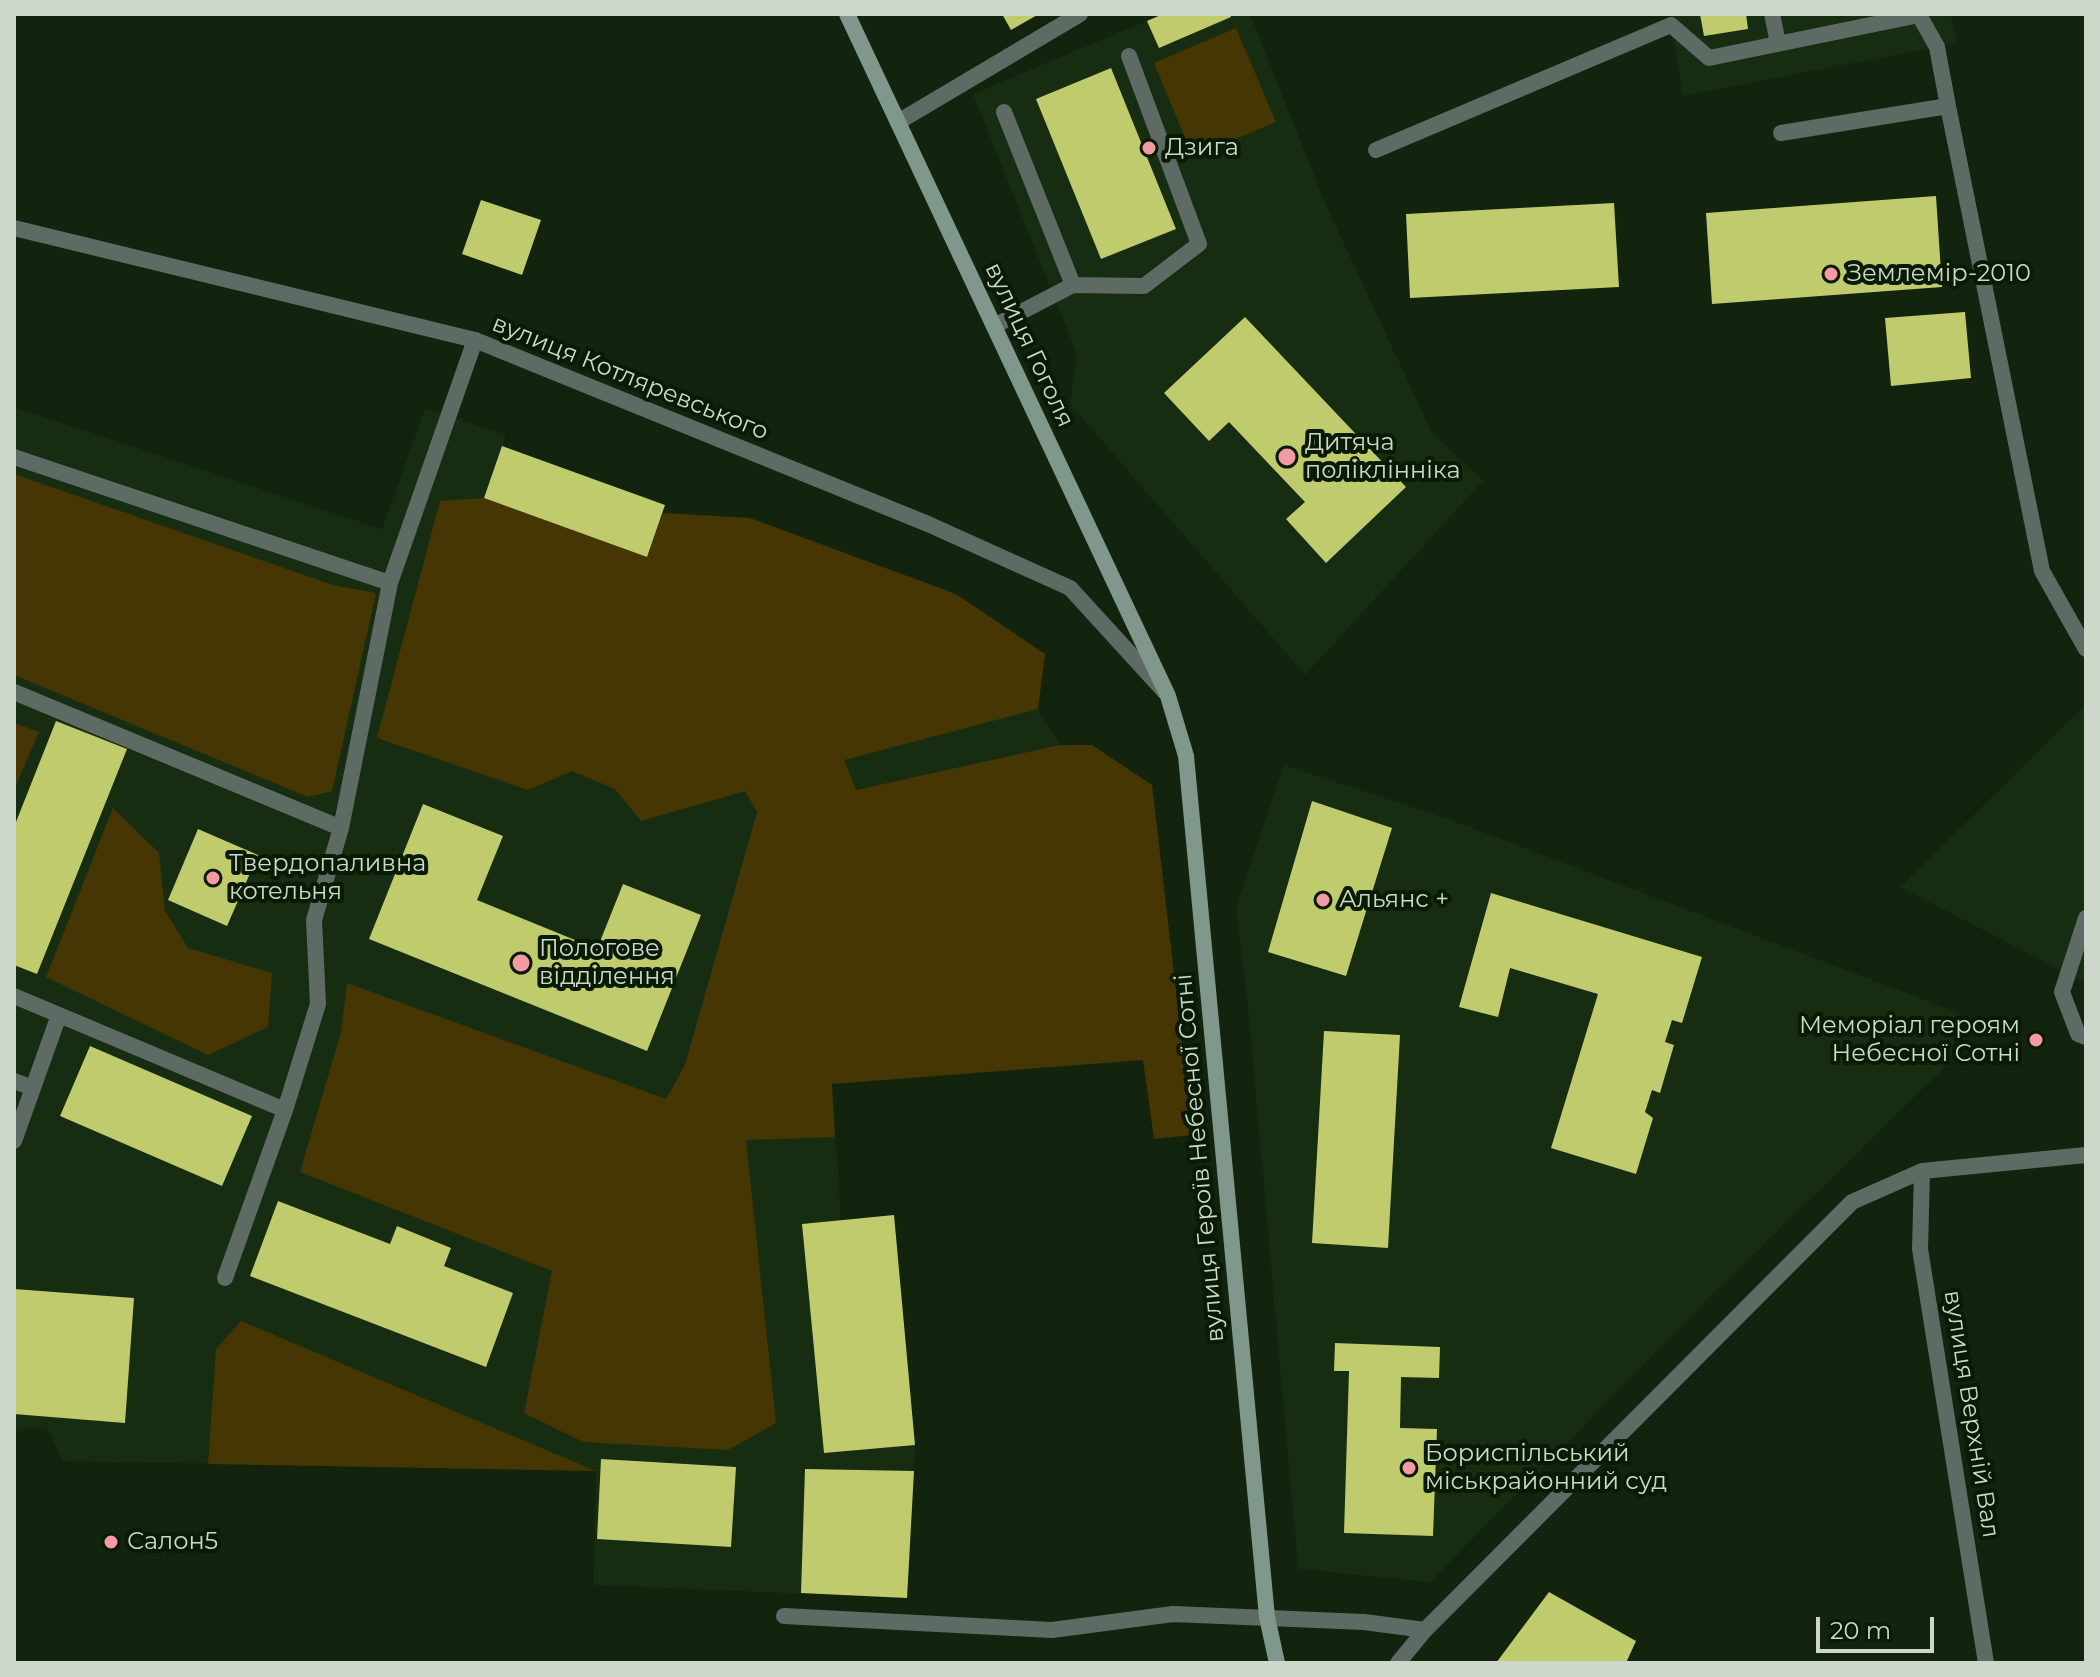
<!DOCTYPE html>
<meta charset="utf-8">
<style>
body{margin:0}
#map{position:relative;width:2100px;height:1677px;overflow:hidden;background:#12240e;font-family:Montserrat,sans-serif}
canvas{display:block}
.frame{position:absolute;inset:0;border:16px solid #cdd8ca;pointer-events:none}
.scale{position:absolute;left:1816px;top:1617px;width:118px;height:36px;box-sizing:border-box;border:4px solid #cdd8ca;border-top:0;padding-left:10px;font-size:24px;line-height:28px;white-space:nowrap;color:#cdd8ca;-webkit-text-stroke:6px #091a05;paint-order:stroke}
</style>
<div id="map">
<canvas width="2100" height="1677"></canvas>
<div class="frame"></div>
<div class="scale">20 m</div>
</div>
<script>
const c = document.querySelector('canvas').getContext('2d');
c.lineJoin = 'round';
function fillPath(path, color) { c.fillStyle = color; c.fill(path, 'evenodd'); }
const poly = rows => new Path2D(rows.map(r => 'M' + r).join(''));
function strokePath(path, color, width, dash) { c.strokeStyle = color; c.lineWidth = width; c.lineCap = dash ? 'butt' : 'round'; c.setLineDash(dash || []); c.stroke(path); }
function label(font, color, halo, rows, align = 'center') {
  c.font = font + ' Montserrat,sans-serif'; c.lineWidth = 8; c.setLineDash([]); c.textBaseline = 'middle'; c.strokeStyle = halo; c.fillStyle = color; for (const [text, x, y, turn = 0] of rows) {
    c.save(); c.translate(x, y); c.rotate((+turn || 0) * Math.PI / 180); c.textAlign = isNaN(turn) ? turn : align; if (halo) c.strokeText(text, 0, 0); c.fillText(text, 0, 0); c.restore();
  }
}
const built = poly([
 [1163,14,1250,14,1325,203,1432,433,1483,481,1305,675,1070,404,1077,354,973,94],
 [1670,14,1950,14,1958,43,1683,96],
 [14,407,382,529,425,409,505,434,503,447,665,505,648,557,1038,709,1126,851,1143,1060,832,1084,841,1220,802,1224,824,1453,915,1445,907,1598,594,1585,596,1471,63,1461,46,1426,14,1431],
 [2086,705,2086,983,1900,887],
 [1284,765,1451,820,1959,1013,1949,1063,1710,1297,1430,1582,1298,1569,1249,1018,1236,906]
]);
const green = poly([
 [1236,28,1276,122,1193,157,1154,63],
 [14,474,333,585,376,593,332,791,308,797,14,675],
 [484,498,647,557,663,513,750,518,956,594,1045,654,1038,709,844,760,856,790,1060,745,1092,745,1152,785,1193,1135,1154,1139,1143,1060,832,1084,835,1137,746,1140,776,1423,728,1450,583,1442,524,1413,552,1271,300,1172,341,1032,347,983,666,1099,685,1065,757,812,745,791,641,821,615,789,572,771,528,790,377,738,440,501],
 [14,723,39,732,14,790],
 [113,808,159,853,165,911,188,948,272,973,268,1027,208,1055,46,977],
 [241,1321,596,1471,208,1464,216,1349]
]);
const building = poly([
 [1002,14,1039,14,1011,30],
 [1163,14,1230,14,1231,17,1159,48,1147,21],
 [1700,14,1746,14,1748,29,1704,36],
 [1111,68,1176,229,1101,259,1036,99],
 [1936,196,1942,287,1712,304,1706,213],
 [481,200,541,220,522,275,462,254],
 [1614,203,1619,287,1410,298,1406,214],
 [1965,312,1971,378,1891,386,1885,318],
 [1245,317,1406,487,1326,563,1286,519,1305,502,1229,422,1209,441,1164,393],
 [502,446,665,505,647,557,484,498],
 [56,721,127,749,37,974,14,965,14,827],
 [1312,801,1392,828,1346,976,1268,952],
 [423,804,503,836,477,900,597,949,623,884,701,915,647,1051,369,939],
 [198,829,258,855,227,926,168,900],
 [1491,893,1702,957,1682,1023,1672,1020,1665,1042,1674,1045,1660,1093,1652,1090,1645,1112,1653,1118,1636,1174,1551,1148,1598,994,1510,968,1498,1017,1459,1007],
 [1324,1031,1400,1035,1388,1248,1312,1243],
 [90,1046,252,1116,222,1186,60,1116],
 [278,1201,390,1244,397,1226,451,1248,444,1266,513,1293,486,1367,250,1276],
 [894,1215,915,1445,824,1453,802,1224],
 [14,1289,134,1298,125,1423,14,1414],
 [1335,1343,1440,1347,1439,1378,1401,1377,1400,1428,1437,1429,1433,1536,1344,1533,1349,1371,1334,1371],
 [601,1459,736,1467,731,1547,597,1539],
 [805,1469,914,1471,907,1598,801,1593],
 [1549,1592,1636,1641,1626,1663,1496,1663]
]);
const lane = poly([
 [1772,14,1778,43],
 [1004,112,1073,285],
 [898,122,1080,14],
 [1781,133,1948,106,2042,571,2086,649],
 [1376,150,1671,25,1709,58,1919,15,1937,47,1948,106],
 [994,326,1073,285,1144,286,1199,244,1129,56],
 [14,457,390,583],
 [14,692,341,828],
 [2086,918,2062,992,2078,1034,2086,1037],
 [14,996,285,1110],
 [14,1081,33,1088,14,1141],
 [33,1088,59,1015],
 [225,1278,285,1110,318,1004,314,920,341,828,390,583,475,340]
]);
const street = poly([
 [14,228,475,340,928,524,1070,588,1165,692],
 [1922,1171,1920,1249,1986,1663],
 [784,1616,1052,1630,1173,1614,1364,1622,1425,1630],
 [1398,1663,1425,1630,1852,1202,1922,1171,2086,1155]
]);
const secondary = poly([
 [847,14,1168,696,1186,756,1267,1617,1277,1663]
]);
const markers = [
 [1149,148,8,"#f49aa2"],
 [1831,274,8,"#f49aa2"],
 [1287,457,10,"#f49aa2"],
 [213,878,8,"#f49aa2"],
 [1323,900,8,"#f49aa2"],
 [521,963,10,"#f49aa2"],
 [2036,1040,8,"#f49aa2"],
 [1409,1468,8,"#f49aa2"],
 [111,1542,8,"#f49aa2"]
];
const poiNames = [
 ["Дзига",1165,148],
 ["Землемір-2010",1847,274],
 ["Дитяча",1305,443],
 ["поліклінніка",1305,471],
 ["Твердопаливна",229,864],
 ["котельня",229,892],
 ["Альянс +",1339,900],
 ["Пологове",539,949],
 ["відділення",539,977],
 ["Меморіал героям",2020,1026,"right"],
 ["Небесної Сотні",2020,1054,"right"],
 ["Бориспільський",1425,1454],
 ["міськрайонний суд",1425,1482],
 ["Салон5",127,1542]
];
const streetNames = [
 ["вулиця Гоголя",1029,345,65],
 ["вулиця Котляревського",630,378,22],
 ["вулиця Героїв Небесної Сотні",1200,1158,-95],
 ["вулиця Верхній Вал",1971,1414,81]
];
fillPath(built, '#172d11');
fillPath(green, '#463603');
fillPath(building, '#c0cb6d');
strokePath(lane, '#5d6b64', 16);
strokePath(street, '#5d6b64', 16);
strokePath(secondary, '#80978c', 16);
for (const [x, y, r, color] of markers) { const dot = new Path2D(); dot.arc(x, y, r, 0, 2 * Math.PI); c.fillStyle = color; c.fill(dot); strokePath(dot, '#091a05', 3); }
label('24px', '#cdd8ca', '#091a05', poiNames, 'left');
label('24px', '#cdd8ca', '#091a05', streetNames);
</script>
